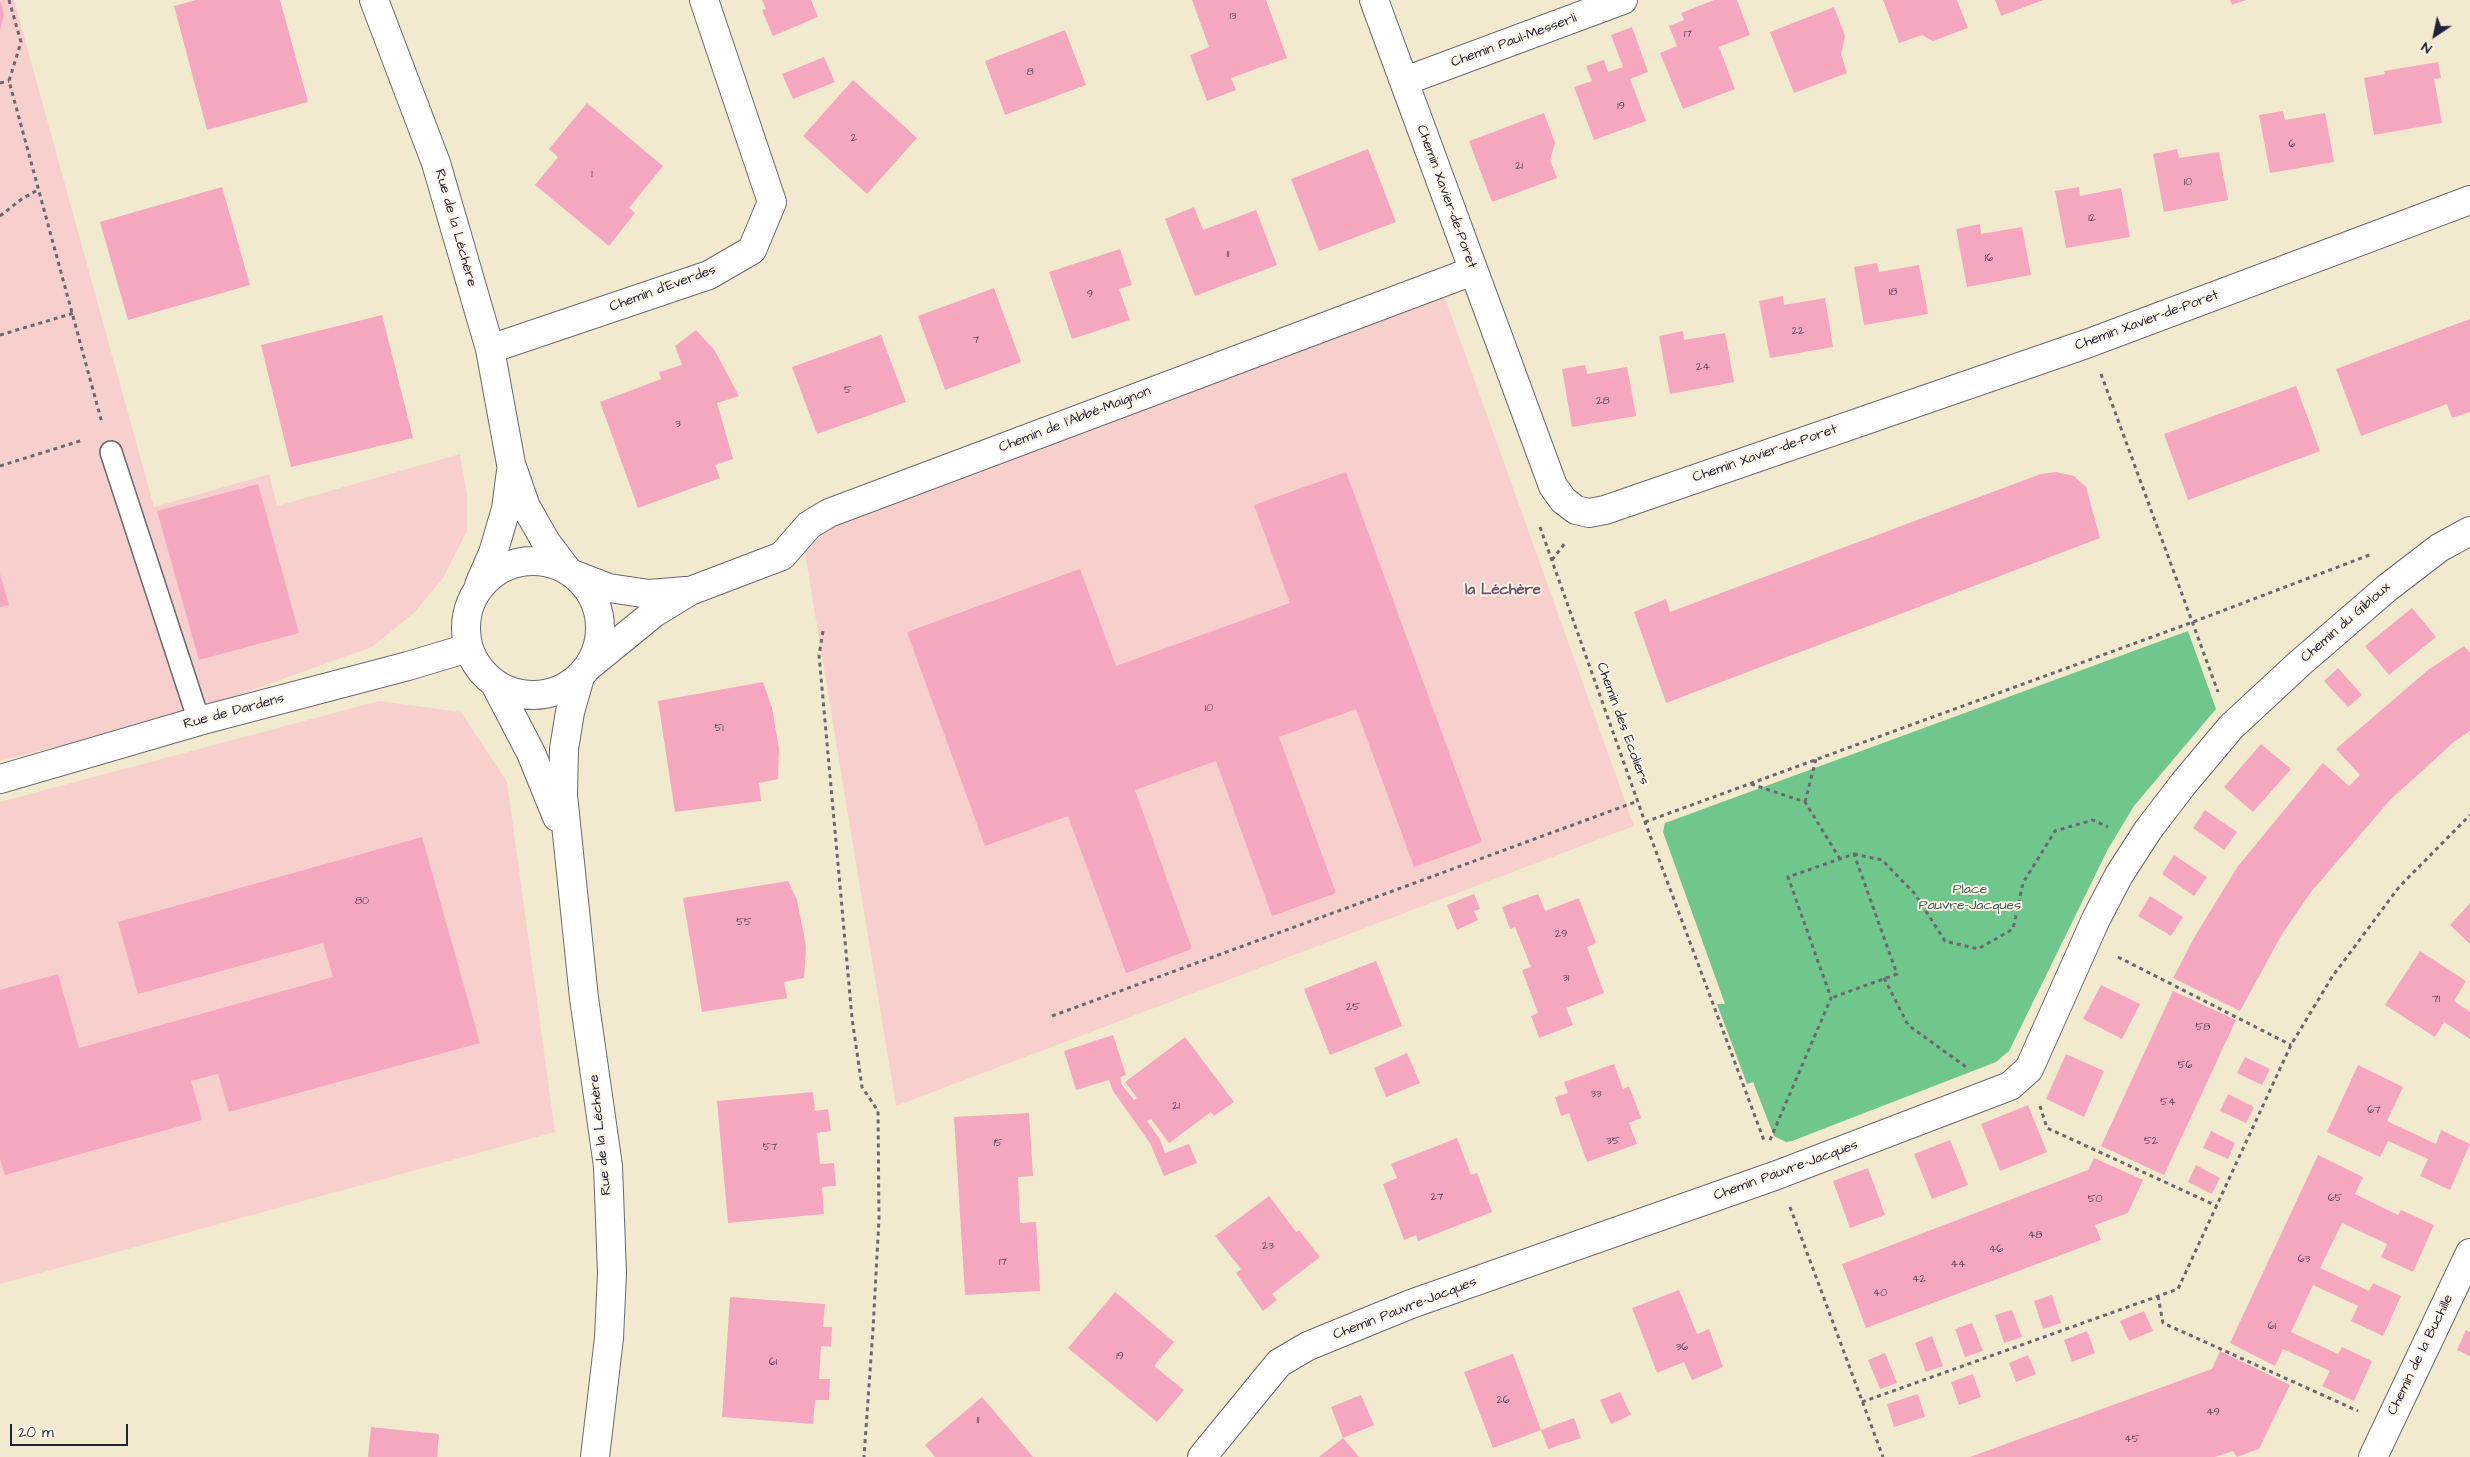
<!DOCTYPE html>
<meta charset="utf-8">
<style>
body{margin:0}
#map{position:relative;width:2470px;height:1457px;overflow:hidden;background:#f2eacf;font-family:"Architects Daughter",sans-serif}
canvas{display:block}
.north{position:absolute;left:2410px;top:10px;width:50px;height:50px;-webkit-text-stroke:4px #fcf5e5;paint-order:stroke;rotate:214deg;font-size:14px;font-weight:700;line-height:20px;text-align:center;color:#22223b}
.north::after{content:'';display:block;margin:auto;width:18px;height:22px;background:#22223b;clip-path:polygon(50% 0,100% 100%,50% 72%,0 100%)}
.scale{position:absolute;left:10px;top:1424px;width:118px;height:22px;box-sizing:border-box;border:2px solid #22223b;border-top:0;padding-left:6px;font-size:15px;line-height:18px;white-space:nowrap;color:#22223b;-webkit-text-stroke:4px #fcf5e5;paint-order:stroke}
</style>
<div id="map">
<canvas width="2470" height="1457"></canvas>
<div class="north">N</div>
<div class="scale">20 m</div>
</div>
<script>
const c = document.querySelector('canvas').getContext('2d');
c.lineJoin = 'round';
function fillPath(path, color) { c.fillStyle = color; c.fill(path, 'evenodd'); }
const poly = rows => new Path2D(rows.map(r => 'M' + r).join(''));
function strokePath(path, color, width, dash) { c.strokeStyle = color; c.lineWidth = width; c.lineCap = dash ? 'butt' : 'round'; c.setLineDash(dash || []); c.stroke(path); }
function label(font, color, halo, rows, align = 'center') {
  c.font = font + ' "Architects Daughter",sans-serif'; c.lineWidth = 4; c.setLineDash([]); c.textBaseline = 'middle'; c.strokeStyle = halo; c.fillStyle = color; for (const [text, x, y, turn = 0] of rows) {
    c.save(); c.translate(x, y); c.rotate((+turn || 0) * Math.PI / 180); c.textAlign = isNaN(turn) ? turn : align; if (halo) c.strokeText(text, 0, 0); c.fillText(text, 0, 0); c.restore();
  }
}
const built = poly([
 [0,0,14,0,154,507,269,474,277,506,460,454,467,495,467,531,443,578,415,612,372,647,179,716,0,761],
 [1444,295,1634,826,896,1106,805,553,821,528],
 [379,701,461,712,507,782,555,1132,0,1284,0,802]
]);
const green = poly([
 [2188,631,2216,709,2134,806,2108,849,2009,1051,1996,1062,1792,1141,1786,1142,1774,1136,1753,1082,1747,1084,1717,1004,1725,1004,1663,832,1665,823]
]);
const building = poly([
 [0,0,4,15,0,30],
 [196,0,280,0,308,102,207,130,174,6],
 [762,0,811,0,818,17,773,36,762,10,766,9],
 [1192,0,1266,0,1287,58,1231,78,1236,90,1207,101,1190,55,1209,47],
 [1714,0,1737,0,1750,35,1719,47,1735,89,1683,109,1660,53,1677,46,1669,26,1684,20,1681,13],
 [1883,0,1957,0,1968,28,1933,41,1922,35,1899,43],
 [1995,0,2043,0,2001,16],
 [2230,0,2246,0,2232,5],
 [1834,7,1845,36,1841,54,1847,73,1794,93,1770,32],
 [1632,27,1648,72,1630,79,1646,121,1594,140,1574,87,1592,81,1586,66,1604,60,1608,72,1623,67,1611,35],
 [1065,30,1086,85,1005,115,985,61],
 [824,57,835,82,793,99,782,74],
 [2438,62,2441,78,2434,79,2442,123,2374,135,2364,78,2385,74,2384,71],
 [853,80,917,138,867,194,803,136],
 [587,103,663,166,629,208,635,213,609,246,535,185,558,157,549,149],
 [2283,111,2285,120,2325,113,2334,162,2270,173,2259,115],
 [1544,113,1555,143,1550,160,1557,178,1492,202,1469,141],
 [1368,149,1396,222,1319,251,1291,179],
 [2177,149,2179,158,2219,152,2228,200,2164,212,2153,154],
 [222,187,250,285,128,320,100,222],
 [2079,187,2080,196,2121,188,2130,237,2066,248,2055,191],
 [1194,207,1203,230,1256,210,1277,265,1195,296,1165,219],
 [1980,224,1981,234,2022,227,2031,275,1967,287,1956,229],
 [1120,249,1132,285,1119,289,1130,320,1072,339,1049,272],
 [1877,263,1879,272,1919,265,1928,314,1864,325,1854,267],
 [994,288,1021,362,945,390,918,316],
 [1783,296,1784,305,1825,298,1833,347,1770,358,1759,301],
 [382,315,413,438,291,467,261,345],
 [2470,319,2470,412,2452,418,2447,404,2361,436,2336,369],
 [696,330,715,351,739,396,717,403,733,459,715,465,720,478,638,508,600,402,661,379,659,372,682,365,675,346],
 [1683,331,1684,340,1725,333,1734,382,1670,394,1659,336],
 [881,335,906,402,817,434,792,367],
 [1585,365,1587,374,1627,367,1636,416,1572,427,1562,369],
 [2296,386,2320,451,2188,500,2164,434],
 [1346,472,1482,842,1414,867,1356,709,1279,737,1336,893,1272,916,1216,761,1135,790,1192,949,1126,973,1068,816,985,846,907,632,1080,569,1116,666,1290,603,1254,505],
 [2056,472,2074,476,2086,487,2100,538,1666,703,1634,612,1666,599,1670,612,2041,474],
 [258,484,299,633,199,660,157,511],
 [0,574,9,605,0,607],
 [2412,608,2436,637,2389,675,2365,646],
 [2464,646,2470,653,2470,731,2455,741,2389,801,2311,892,2282,934,2240,1011,2173,978,2195,936,2238,866,2323,763,2349,786,2360,775,2336,749,2428,670],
 [2338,668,2362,695,2348,707,2324,681],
 [763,682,772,708,779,749,778,779,759,783,761,801,675,812,658,701],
 [2261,744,2291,769,2253,812,2224,787],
 [2205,810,2237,832,2224,850,2193,828],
 [422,837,480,1043,229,1112,218,1074,191,1081,202,1120,5,1175,0,1159,0,990,58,974,79,1048,333,977,323,943,138,994,118,922],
 [2174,855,2207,877,2194,896,2162,874],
 [788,881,797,900,806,946,804,978,784,982,787,998,702,1012,683,898],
 [1474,894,1480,909,1474,911,1478,920,1457,930,1447,905],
 [1538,894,1545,911,1579,898,1596,943,1587,947,1604,993,1566,1008,1573,1025,1539,1038,1531,1016,1538,1013,1522,970,1531,967,1515,927,1510,929,1502,907],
 [2150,896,2183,917,2171,936,2138,916],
 [2470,903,2470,944,2450,925],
 [2420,951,2466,981,2454,1001,2470,1012,2470,1039,2444,1022,2435,1037,2385,1005],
 [1376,961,1402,1026,1330,1055,1304,989],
 [2101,985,2140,1004,2122,1039,2083,1019],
 [2173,991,2236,1020,2164,1175,2101,1146],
 [1113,1035,1126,1075,1120,1077,1122,1085,1134,1100,1137,1098,1125,1082,1185,1037,1234,1102,1214,1116,1211,1112,1169,1143,1151,1119,1147,1121,1159,1138,1165,1153,1189,1144,1197,1163,1164,1176,1150,1143,1113,1091,1109,1080,1076,1090,1064,1051],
 [1407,1053,1420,1083,1386,1097,1374,1068],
 [2066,1054,2104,1071,2084,1117,2046,1099],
 [2245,1057,2270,1069,2262,1085,2237,1073],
 [1614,1064,1623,1089,1629,1086,1641,1118,1629,1123,1637,1144,1587,1162,1569,1113,1561,1116,1555,1097,1568,1093,1564,1082],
 [2358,1065,2403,1087,2387,1121,2436,1144,2441,1130,2470,1144,2450,1190,2420,1176,2428,1159,2388,1141,2380,1157,2327,1132],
 [813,1092,815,1111,828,1109,831,1131,817,1133,820,1164,834,1163,836,1186,822,1187,824,1214,728,1223,717,1101],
 [2228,1094,2254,1107,2246,1123,2220,1111],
 [2028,1105,2047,1152,2000,1171,1981,1124],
 [1029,1113,1033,1176,1018,1177,1020,1223,1036,1222,1040,1291,965,1295,954,1117],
 [2211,1131,2235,1143,2228,1159,2203,1148],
 [1457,1138,1471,1175,1477,1173,1492,1212,1418,1241,1416,1235,1404,1240,1383,1184,1397,1178,1391,1164],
 [1950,1140,1968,1185,1932,1199,1914,1154],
 [2318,1155,2363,1177,2355,1194,2398,1215,2401,1210,2434,1225,2413,1272,2381,1257,2387,1244,2342,1223,2320,1268,2369,1291,2373,1283,2401,1296,2383,1336,2351,1321,2358,1306,2313,1285,2291,1332,2338,1354,2342,1347,2372,1361,2354,1401,2322,1386,2330,1371,2283,1349,2275,1366,2230,1343],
 [2094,1158,2143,1180,2128,1213,2095,1225,2101,1240,1866,1328,1842,1264,2088,1170],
 [2196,1165,2220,1178,2212,1194,2188,1182],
 [1868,1168,1885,1215,1850,1228,1833,1181],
 [1269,1196,1296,1232,1299,1230,1320,1257,1272,1294,1277,1300,1263,1311,1236,1273,1241,1269,1215,1236],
 [1679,1290,1697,1334,1709,1329,1723,1367,1692,1380,1684,1362,1657,1373,1632,1308],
 [1115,1292,1174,1342,1154,1366,1184,1390,1157,1422,1068,1348],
 [2052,1295,2061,1323,2043,1329,2034,1301],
 [730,1297,825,1304,823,1327,832,1327,831,1347,821,1346,819,1379,830,1379,829,1400,815,1400,813,1424,722,1417],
 [2012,1310,2022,1337,2004,1343,1995,1315],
 [2144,1311,2153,1331,2129,1341,2120,1321],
 [1972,1323,1983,1351,1965,1357,1955,1329],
 [2466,1330,2470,1332,2470,1356,2457,1350],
 [2087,1331,2095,1353,2072,1362,2064,1340],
 [1932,1336,1943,1366,1926,1372,1915,1343],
 [2220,1351,2290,1385,2259,1449,2237,1457,2233,1451,2215,1457,1970,1457,2212,1369],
 [1885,1353,1897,1383,1880,1389,1868,1360],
 [1513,1354,1541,1430,1574,1418,1581,1438,1548,1449,1541,1430,1493,1448,1464,1372],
 [2028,1355,2036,1374,2016,1382,2009,1363],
 [1973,1374,1981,1397,1959,1405,1951,1382],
 [1620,1392,1631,1415,1611,1424,1600,1400],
 [1918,1394,1925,1417,1894,1427,1887,1404],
 [1361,1395,1374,1425,1343,1438,1331,1407],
 [982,1397,1033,1457,935,1457,925,1445],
 [371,1427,439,1434,437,1457,368,1457],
 [1343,1438,1359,1457,1319,1457]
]);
const path = poly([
 [9,0,21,42,9,81,102,423],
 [0,83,9,81],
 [0,216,23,198,38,190],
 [0,335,74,313],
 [2101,374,2218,692],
 [0,466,83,440],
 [1540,527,1645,822,1765,1143],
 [1552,560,1565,543],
 [823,631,819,655,852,1018,862,1087,878,1111,879,1219,873,1329,864,1457],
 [1751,784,1805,802,1840,859],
 [1805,802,1816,759],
 [1645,822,2193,622,2372,554],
 [1854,854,1882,860,1915,894,1945,941,1978,949,2013,929,2023,883,2055,831,2093,820,2108,827],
 [2118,957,2291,1045],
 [1884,978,1908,1025,1966,1067],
 [1052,1016,1638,801],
 [2040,1106,2047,1128,2217,1206],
 [1770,1140,1831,998,1788,877,1854,854,1897,974,1831,998],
 [1790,1207,1883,1457],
 [2158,1296,2163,1323,2358,1411],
 [1862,1402,2178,1289,2291,1045,2332,977,2399,887,2470,815]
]);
const service = poly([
 [111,452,199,721]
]);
const minor = poly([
 [374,0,436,163,490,349,511,464,526,507,546,542,567,570],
 [1374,0,1553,486,1563,500,1576,510,1589,513,1605,510,2089,343,2470,200],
 [1405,81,1623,0],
 [490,349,709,275,752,250,772,202,704,0],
 '466 628a67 67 0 1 1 134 0a67 67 0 1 1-134 0Z',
 [575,575,609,588,649,594,686,591],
 [479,585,493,553,506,509,511,471],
 [589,666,654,613,690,591,782,556,809,525,829,513,1473,271],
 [580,677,570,712,564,749,563,795,584,998,608,1166,612,1273,609,1338,595,1457],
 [495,684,531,753,557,817],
 [0,779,199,721,408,666,468,648],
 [1202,1457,1279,1363,1308,1346,1411,1304,1777,1175,2010,1086,2029,1069,2096,919,2119,875,2148,830,2184,783,2231,727,2300,663,2387,588,2439,548,2470,531],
 [2373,1457,2470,1253]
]);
const numberNames = [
 ["13",1233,17],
 ["17",1688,35],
 ["8",1030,73],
 ["19",1621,107],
 ["2",854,139],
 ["6",2292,145],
 ["21",1519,167],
 ["1",592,175],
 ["10",2188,183],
 ["12",2092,219],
 ["11",1228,255],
 ["16",1989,259],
 ["18",1893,293],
 ["9",1090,295],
 ["22",1798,332],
 ["7",976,341],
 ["24",1703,368],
 ["5",848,391],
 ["28",1603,402],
 ["3",678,425],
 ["10",1209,709],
 ["51",719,729],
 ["80",362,902],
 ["55",744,923],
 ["29",1561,935],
 ["31",1566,979],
 ["71",2436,1000],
 ["25",1353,1008],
 ["58",2203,1028],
 ["56",2185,1066],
 ["33",1596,1095],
 ["54",2168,1103],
 ["21",1176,1107],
 ["67",2374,1111],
 ["35",1613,1142],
 ["52",2151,1142],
 ["15",998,1144],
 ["57",770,1148],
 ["27",1437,1198],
 ["65",2335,1199],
 ["50",2095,1200],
 ["48",2035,1236],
 ["23",1268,1247],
 ["46",1996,1250],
 ["63",2304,1260],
 ["17",1003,1263],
 ["44",1958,1265],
 ["42",1919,1280],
 ["40",1880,1294],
 ["61",2272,1327],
 ["36",1682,1348],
 ["19",1120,1357],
 ["61",773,1363],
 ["26",1503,1401],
 ["49",2213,1413],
 ["11",978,1421],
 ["45",2132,1440]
];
const streetNames = [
 ["Chemin Paul-Messerli",1514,41,-20],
 ["Chemin Xavier-de-Poret",1446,197,70],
 ["Rue de la Léchère",455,228,74],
 ["Chemin d'Everdes",663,289,-20],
 ["Chemin Xavier-de-Poret",2147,321,-20],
 ["Chemin de l'Abbé-Maignon",1075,420,-21],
 ["Chemin Xavier-de-Poret",1765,454,-19],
 ["Chemin du Gibloux",2346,623,-41],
 ["Rue de Dardens",234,712,-15],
 ["Chemin des Ecoliers",1622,724,70],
 ["Rue de la Léchère",601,1135,-96],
 ["Chemin Pauvre-Jacques",1786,1171,-20],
 ["Chemin Pauvre-Jacques",1405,1309,-21],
 ["Chemin de la Buchille",2421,1355,-64]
];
const parkNames = [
 ["Place",1970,890],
 ["Pauvre-Jacques",1970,906]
];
const neighbourhoodNames = [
 ["la Léchère",1503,591]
];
fillPath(built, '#f7d0cd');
fillPath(green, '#70c78d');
fillPath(building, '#f5a7c0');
strokePath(service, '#6b686f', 24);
strokePath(minor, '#6b686f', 30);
strokePath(path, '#6b686f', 3, [4, 4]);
strokePath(service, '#fff', 21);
strokePath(minor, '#fff', 28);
label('11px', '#57435c', null, numberNames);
label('14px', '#22223b', '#fcf5e5', streetNames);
label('14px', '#3d5c58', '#fcf5e5', parkNames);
label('bold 15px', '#6c516a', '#fcf5e5', neighbourhoodNames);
</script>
